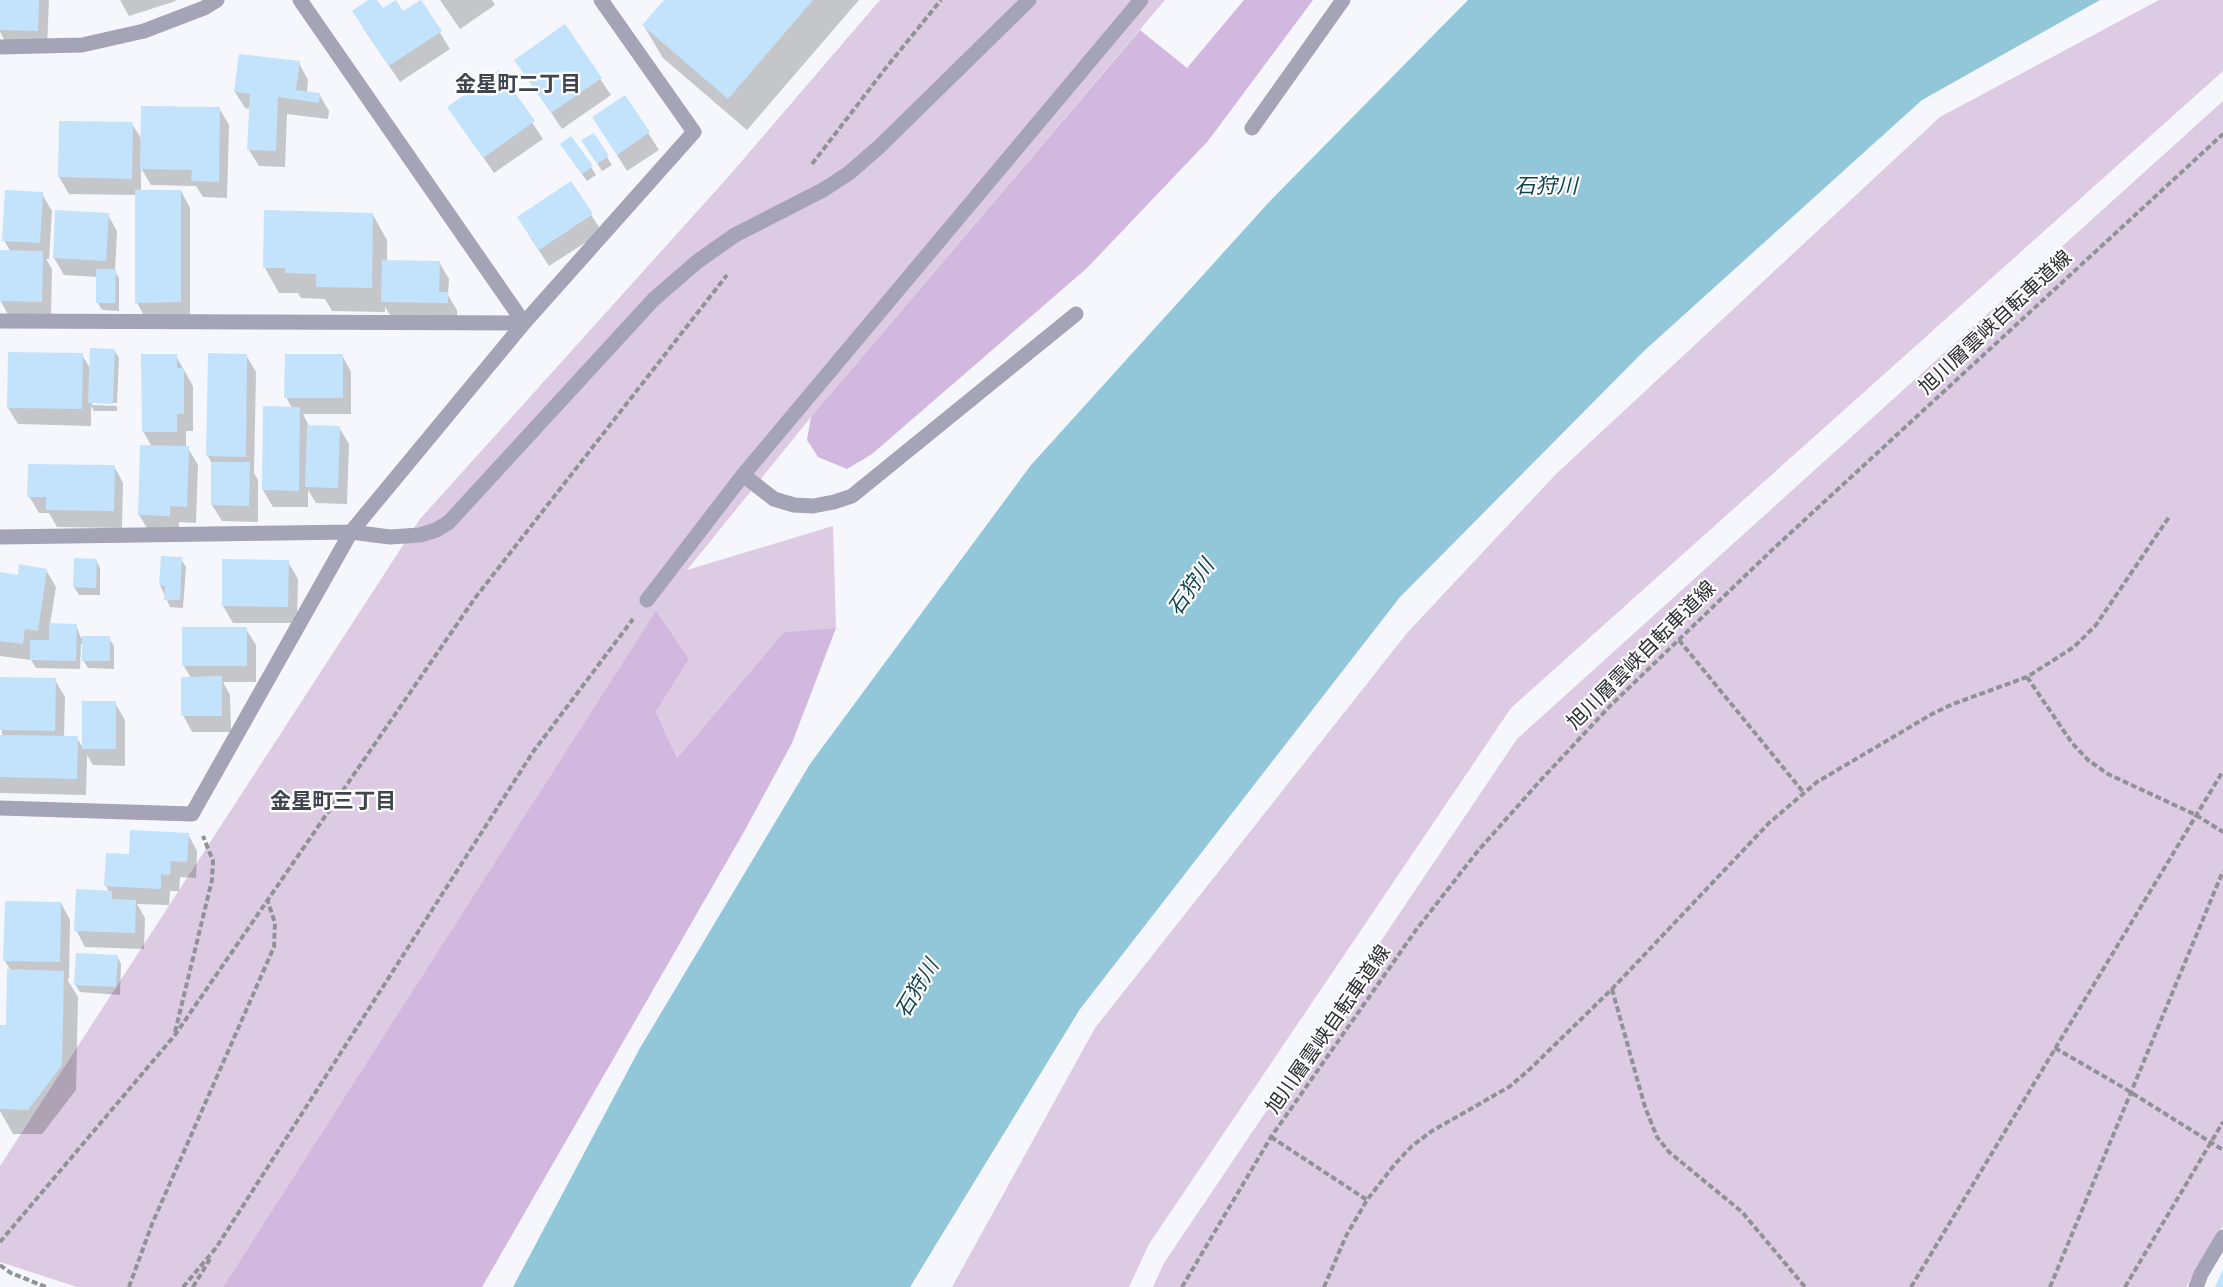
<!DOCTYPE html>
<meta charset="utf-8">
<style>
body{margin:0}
canvas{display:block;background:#f5f7fd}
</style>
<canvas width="2223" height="1287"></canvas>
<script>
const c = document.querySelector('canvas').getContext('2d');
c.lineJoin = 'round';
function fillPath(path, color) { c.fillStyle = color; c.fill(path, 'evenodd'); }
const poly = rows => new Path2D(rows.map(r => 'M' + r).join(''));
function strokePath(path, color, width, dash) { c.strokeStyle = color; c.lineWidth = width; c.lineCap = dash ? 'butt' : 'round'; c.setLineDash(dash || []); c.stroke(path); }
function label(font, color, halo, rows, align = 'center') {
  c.font = font + ' "Space Grotesk","Noto Sans JP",sans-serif'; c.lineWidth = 4.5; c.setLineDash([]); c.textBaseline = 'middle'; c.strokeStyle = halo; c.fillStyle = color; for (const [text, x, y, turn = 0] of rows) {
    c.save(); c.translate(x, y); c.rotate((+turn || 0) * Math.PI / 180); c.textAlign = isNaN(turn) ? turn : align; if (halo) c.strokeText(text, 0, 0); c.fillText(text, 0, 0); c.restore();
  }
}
const green = poly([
 [880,0,1165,0,811,417,687,570,833,526,836,628,784,632,677,758,656,712,689,659,656,612,223,1287,77,1287,0,1262,0,1166,420,519,729,176],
 [2159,0,2223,0,2223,71,1511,708,1149,1244,1129,1287,952,1287,1095,1028,1407,633,1556,474,1940,117],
 [2223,101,2223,1226,2186,1287,1153,1287,1164,1263,1517,739]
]);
const forest = poly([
 [1244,0,1313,0,1208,141,1087,268,872,454,847,469,818,457,807,440,811,417,1140,30,1187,68],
 [656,611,689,659,656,712,677,758,784,632,836,628,792,743,745,830,482,1287,223,1287]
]);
const water = poly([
 [1468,0,2100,0,1922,100,1645,350,1400,597,1080,1009,910,1287,513,1287,640,1048,810,764,1031,465,1270,201]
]);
const shadow = poly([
 [0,0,49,0,47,47,8,46,0,32],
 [120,0,175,0,176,1,129,16],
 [370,0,375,0,382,11,402,13,420,1,450,49,400,82,363,28],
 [440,0,492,0,495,5,460,29],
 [666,0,859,0,747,130,663,58,644,26],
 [564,26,611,95,562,129,516,60],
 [299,63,308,80,307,92,319,94,329,111,328,119,287,114,285,167,259,166,249,150,251,109,245,108,235,92],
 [499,72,543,139,494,173,449,108],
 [625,97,659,150,627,171,594,118],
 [219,108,229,125,227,198,203,197,196,186,151,185,141,168,141,192,181,191,190,208,190,319,146,319,137,303,136,195,69,194,59,177,132,124,142,140],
 [593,135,612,165,602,171,583,141],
 [566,152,591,167,596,175,587,181],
 [571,183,602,232,549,266,528,234],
 [42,194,52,211,49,259,46,259,52,269,51,318,10,318,0,300,0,266,10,251,4,240],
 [108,215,117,231,115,271,119,278,119,311,102,310,97,302,98,277,64,275,54,258],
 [373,215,387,240,387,261,439,262,449,279,448,295,457,310,457,319,392,318,385,307,385,312,332,311,325,299,301,298,298,293,279,293,265,268],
 [114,350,119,358,117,403,92,402,92,405,117,406,117,411,94,411,91,406,91,426,18,424,8,408,82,355,91,370],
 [246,355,256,372,254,473,258,480,258,522,222,521,212,505,212,464,208,456],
 [342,355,351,372,351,414,303,414,309,426,339,427,349,444,347,504,316,503,308,490,308,507,273,507,263,490,292,408,286,397],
 [176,356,193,386,193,431,186,431,186,448,188,448,198,465,196,523,179,522,179,532,149,531,139,515,152,447,143,431],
 [114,466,123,483,122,528,57,527,49,513,39,513,29,496],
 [181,559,186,567,183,608,170,607,160,585],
 [96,560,100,568,100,595,79,595,74,587],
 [288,562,298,579,297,623,233,623,223,606],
 [46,570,56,587,50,625,76,625,81,638,109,638,114,646,114,669,88,668,83,660,83,644,81,644,80,669,36,668,31,660,0,656,0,574,19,576],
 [246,629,256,645,256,682,223,682,230,695,231,732,192,732,183,715,191,678,184,666],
 [0,679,55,680,65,697,64,737,77,738,83,748,115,703,125,720,125,766,93,765,87,755,86,795,0,793,0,736,2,736],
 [188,834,197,851,196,878,180,877,179,891,170,891,169,905,137,904,145,918,144,949,85,947,76,930,109,892,106,886],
 [7,903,61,903,70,920,69,979,67,979,78,997,76,1090,42,1134,13,1134,0,1111,0,1026,7,1026,11,971,5,961],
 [117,956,121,964,120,995,80,992,75,984]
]);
const building = poly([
 [0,0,39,0,38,31,0,30],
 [368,0,377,0,383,8,396,0,403,11,421,0,442,31,389,66,352,11],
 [664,0,813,0,728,99,642,25],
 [565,24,602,78,551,113,514,60],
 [239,54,300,61,296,90,320,93,319,103,278,97,276,151,247,150,250,94,234,92],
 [499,70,535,121,483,158,447,107],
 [625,95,650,132,617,155,592,117],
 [141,106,220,107,219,182,191,181,192,170,140,169],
 [59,121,133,122,132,179,58,177],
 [594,133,609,156,597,164,581,140],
 [571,136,593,166,582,174,560,144],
 [571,181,593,214,539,250,517,217],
 [5,190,43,192,40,243,2,241],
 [135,190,181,190,181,302,135,303],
 [55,210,109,213,106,261,53,258],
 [264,210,373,213,372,288,316,287,316,274,285,273,285,268,263,268],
 [0,250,43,251,42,302,0,301],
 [382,260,440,261,439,292,448,292,448,303,381,302],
 [96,269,116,269,115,303,96,303],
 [90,348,115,349,113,404,88,403],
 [8,352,83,353,82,409,7,408],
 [208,353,247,354,246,457,206,456],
 [141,354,177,354,177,368,184,368,184,414,177,414,177,432,142,432],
 [285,354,343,354,343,398,284,398],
 [263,406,300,407,299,491,262,490],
 [307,425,340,426,338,488,305,487],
 [140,445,189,446,187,507,170,506,170,516,138,515],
 [211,462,250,462,249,506,211,505],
 [28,464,115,465,114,511,46,510,46,497,27,497],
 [161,556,182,557,180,600,164,600,165,586,159,585],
 [74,558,97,559,96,588,73,587],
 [222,559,289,560,288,607,222,606],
 [19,564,47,569,38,631,25,629,23,644,0,641,0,572,18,575],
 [49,623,77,624,76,661,30,660,30,640,49,640],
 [182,627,247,627,247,666,182,666],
 [82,636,110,636,110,661,82,661],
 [222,676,222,716,181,716,181,677],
 [0,677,56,678,55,731,0,730],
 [82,701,116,701,116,749,82,749],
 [0,735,78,736,77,779,0,777],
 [130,830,189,833,187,862,171,861,170,875,161,874,161,889,104,886,106,853,129,854],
 [76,889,112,891,112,899,136,900,135,933,74,931],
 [5,901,61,902,60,962,3,961],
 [76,953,118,955,116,987,74,985],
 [7,969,64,971,62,1065,28,1110,0,1109,0,1025,6,1025],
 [2223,1269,2223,1287,2215,1287]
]);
const path = poly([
 [812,164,885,69,941,0],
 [1679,640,1804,793],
 [2027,677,2072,743,2088,760,2108,774,2196,815,2223,832],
 [1612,989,1645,1107,1657,1137,1669,1152,1742,1212,1805,1287],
 [175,1032,212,880,213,861,203,836],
 [2055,1048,2124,1088,2223,1150],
 [1271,1137,1367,1200],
 [0,1242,175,1035,475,598,727,275],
 [0,1265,11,1273,46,1287],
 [129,1287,152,1224,274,947,275,923,267,899],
 [183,1287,216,1248,533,752,633,619],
 [193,1287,210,1259],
 [1182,1287,1271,1137,1416,930,1477,852,1539,782,1610,706,1772,550,2223,134],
 [1324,1287,1346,1236,1367,1200,1395,1164,1412,1146,1432,1131,1509,1087,1530,1069,1612,989,1769,823,1817,782,1932,714,1953,704,2027,677,2074,647,2096,625,2169,517],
 [1911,1287,2223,771],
 [2050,1287,2223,871],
 [2125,1287,2223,1122]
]);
const lane = poly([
 [1252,128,1343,0],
 [743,475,774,499,794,505,813,506,834,502,852,496,1076,314],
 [351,532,390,537,420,535,436,530,449,522,654,299,698,261,735,235,823,190,849,173,879,147,1029,0],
 [647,600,743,475,1141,0]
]);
const street = poly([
 [300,0,524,323],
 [0,47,82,45,144,31,204,8,217,0],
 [0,321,524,323],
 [0,537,351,532],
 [0,808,192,814,351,532,524,323,694,132,601,0],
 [2196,1287,2201,1274,2223,1237]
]);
const streetNames = [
 ["旭川層雲峡自転車道線",1996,323,-43],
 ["旭川層雲峡自転車道線",1642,656,-45],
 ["旭川層雲峡自転車道線",1329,1030,-55]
];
const neighbourhoodNames = [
 ["金星町二丁目",518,85],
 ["金星町三丁目",333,802]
];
const waterNames = [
 ["石狩川",1546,187],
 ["石狩川",1192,588,-55],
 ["石狩川",918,989,-59]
];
fillPath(green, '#dccbe3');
fillPath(forest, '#d2b7de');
fillPath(water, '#91c7d8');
fillPath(shadow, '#0003');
fillPath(building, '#c3e2fc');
strokePath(path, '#909297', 4, [6, 3]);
strokePath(lane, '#a5a3b6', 15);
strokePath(street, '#a5a3b6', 15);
label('20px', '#2b2d32', '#fff', streetNames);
label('bold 21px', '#3f444f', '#fff', neighbourhoodNames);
label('italic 21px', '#11414e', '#fff', waterNames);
</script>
